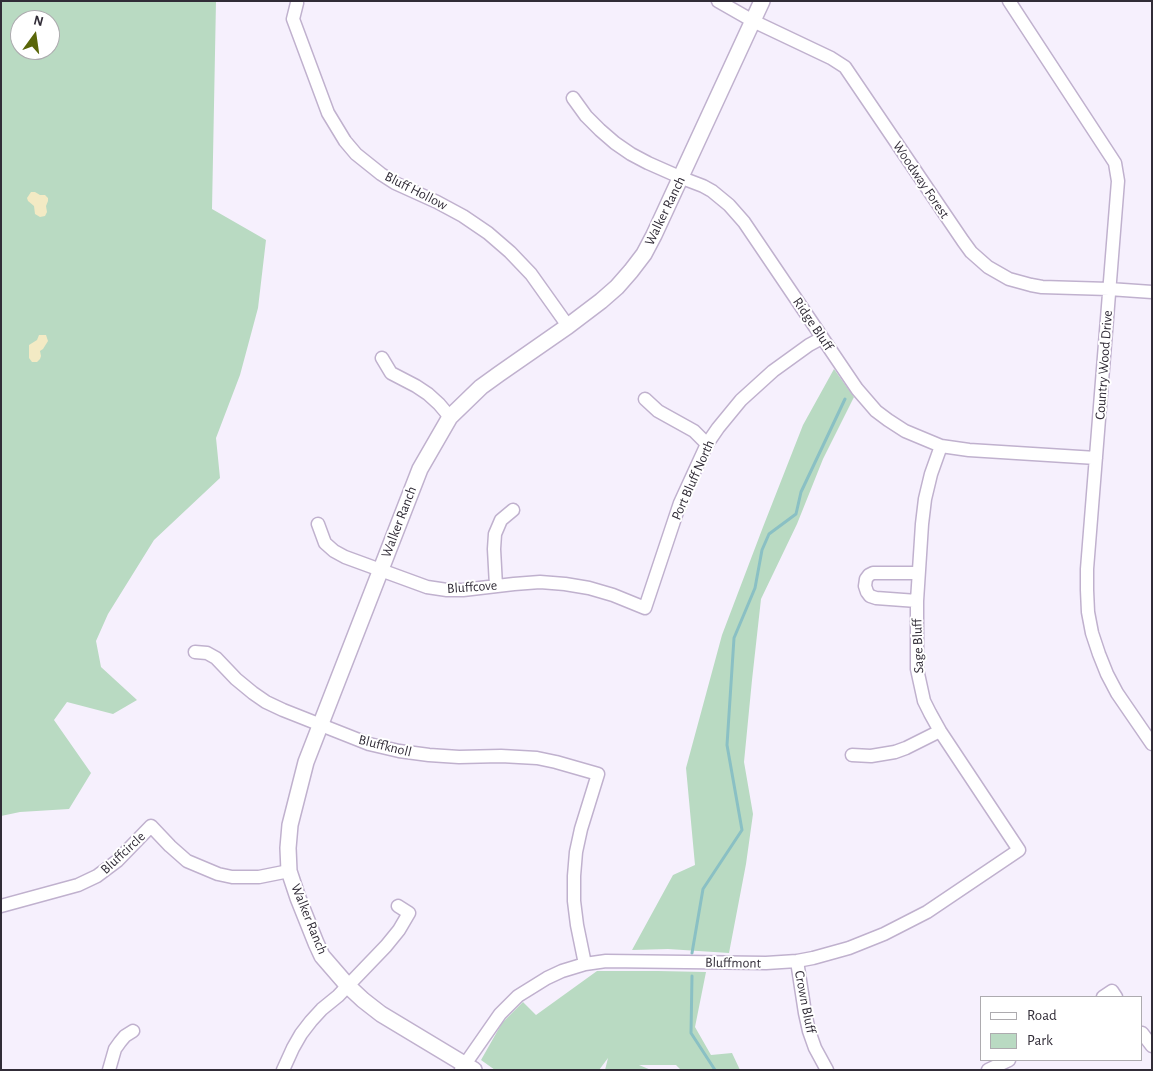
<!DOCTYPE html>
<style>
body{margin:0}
#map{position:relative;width:1153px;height:1071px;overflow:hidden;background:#f6f0fd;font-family:"Alegreya Sans",sans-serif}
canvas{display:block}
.frame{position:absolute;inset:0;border:2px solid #312c37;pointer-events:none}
.legend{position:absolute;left:980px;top:996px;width:162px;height:65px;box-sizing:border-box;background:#fff;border:1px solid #adabaf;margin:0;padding:6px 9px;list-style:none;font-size:15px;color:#312c37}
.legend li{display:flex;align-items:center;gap:10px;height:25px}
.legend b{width:25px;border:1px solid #adabaf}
.north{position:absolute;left:10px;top:10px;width:50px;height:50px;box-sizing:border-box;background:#fff;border:1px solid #adabaf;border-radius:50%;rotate:14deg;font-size:14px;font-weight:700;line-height:20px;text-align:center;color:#312c37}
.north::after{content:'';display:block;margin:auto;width:18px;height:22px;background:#5a6609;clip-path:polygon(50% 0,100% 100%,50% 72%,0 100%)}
</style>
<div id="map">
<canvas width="1153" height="1071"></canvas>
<div class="frame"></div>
<ul class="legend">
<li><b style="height:6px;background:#fff"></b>Road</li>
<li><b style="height:14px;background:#b9dac2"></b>Park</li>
</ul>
<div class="north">N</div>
</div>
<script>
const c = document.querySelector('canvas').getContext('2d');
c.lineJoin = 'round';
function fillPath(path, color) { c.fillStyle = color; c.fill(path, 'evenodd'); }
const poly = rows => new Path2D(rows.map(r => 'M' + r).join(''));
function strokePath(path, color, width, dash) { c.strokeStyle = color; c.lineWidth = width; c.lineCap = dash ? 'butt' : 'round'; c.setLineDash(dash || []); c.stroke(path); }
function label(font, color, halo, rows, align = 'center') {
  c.font = font + ' "Alegreya Sans",sans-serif'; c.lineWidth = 4; c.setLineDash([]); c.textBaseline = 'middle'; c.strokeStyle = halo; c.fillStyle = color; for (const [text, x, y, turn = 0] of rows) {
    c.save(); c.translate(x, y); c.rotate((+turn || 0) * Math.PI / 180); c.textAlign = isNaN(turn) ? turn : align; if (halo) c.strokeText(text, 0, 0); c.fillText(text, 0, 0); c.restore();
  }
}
const green = poly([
 [1,1,216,1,212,209,266,240,258,308,240,375,216,438,220,478,154,540,108,614,96,641,101,667,137,700,113,714,67,702,54,720,91,773,69,809,20,812,1,816],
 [20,20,50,20,50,50,20,50],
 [834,369,854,397,823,459,797,524,761,599,752,680,744,762,753,814,746,864,729,953,668,949,632,950,673,875,695,865,686,768,722,635,763,527,803,425],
 [597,971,658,971,706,972,695,1027,711,1055,732,1053,740,1070,681,1070,676,1065,639,1065,651,1070,605,1070,608,1058,599,1070,495,1070,481,1060,502,1023,523,1002,536,1015]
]);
const sand = poly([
 [31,192,35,192,40,195,45,195,48,198,48,201,46,206,47,212,45,216,40,217,35,214,34,206,28,201,27,198],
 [39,335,46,335,48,341,43,349,40,351,41,356,40,359,37,362,32,362,29,358,29,345,37,340]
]);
const stream = poly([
 [692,953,703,889,742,830,727,745,734,638,755,588,762,550,769,534,796,514,801,492,845,399],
 [692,976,691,1033,715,1070]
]);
const minor = poly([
 [718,1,753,21,831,58,845,67,963,241,971,252,988,267,1009,279,1031,285,1042,287,1109,289,1152,292],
 [1009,1,1115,163,1118,181,1087,569,1087,590,1088,612,1092,633,1099,654,1107,674,1117,693,1152,744],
 [297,3,293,19,328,113,345,141,356,154,381,174,395,183,437,202,463,216,488,233,510,252,531,274,568,326],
 [573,98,586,116,600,130,615,143,631,154,648,163,682,178,703,186,712,191,729,205,744,222,857,389,876,411,888,420,905,431,941,446,969,450,1096,458],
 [382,358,391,373,416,386,428,394,439,404,450,417],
 [645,399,658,411,694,431,707,444],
 [318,524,325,543,334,551,345,557,427,587,447,590,463,590,514,584,540,582,565,584,589,588,613,595,645,608,680,503,707,444,718,428,741,400,773,371,809,345,822,338],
 [496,586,494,549,495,534,501,520,513,510],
 [917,601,876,598,870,596,867,592,865,586,866,579,869,575,873,573,918,573],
 [195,652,207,653,216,658,236,679,253,693,266,702,283,710,369,744,399,751,429,755,459,757,501,756,537,758,556,762,598,774,581,829,576,852,574,876,574,901,577,925,585,964],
 [852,755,871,756,895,752,906,748,940,731],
 [1,906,78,885,97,876,117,861,151,826,170,846,187,861,218,874,232,877,259,877,289,871],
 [797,961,805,1013,809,1031,815,1048,827,1070],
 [1103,997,1112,991,1116,997],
 [1142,1033,1152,1046],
 [109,1070,115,1049,120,1042,125,1036,133,1031],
 [283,1070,293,1048,301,1034,311,1021,322,1009,338,996,386,946,399,930,409,913,398,906],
 [461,1070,500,1014,518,996,547,978,562,971,585,964,606,961,766,963,797,961,813,958,849,948,884,934,927,912,1019,850,940,731,930,713,924,701,917,669,917,601,922,524,925,499,931,474,941,446],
 [988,1070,1009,1060]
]);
const tertiary = poly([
 [474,1070,381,1014,363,1000,348,986,322,956,316,943,298,898,289,871,288,848,290,825,306,762,420,469,450,417,481,387,499,374,568,326,601,301,617,287,631,271,644,254,654,235,762,1]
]);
const streetNames = [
 ["Woodway Forest",921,180,56],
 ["Bluff Hollow",416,191,27],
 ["Walker Ranch",665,211,-64],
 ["Ridge Bluff",813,324,56],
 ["Country Wood Drive",1104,365,-86],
 ["Port Bluff North",693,480,-66],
 ["Walker Ranch",399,522,-69],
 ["Bluffcove",472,587,-4],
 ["Sage Bluff",918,646,-92],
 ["Bluffknoll",385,746,14],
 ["Bluffcircle",123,853,-43],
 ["Walker Ranch",309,919,68],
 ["Bluffmont",733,963,1],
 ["Crown Bluff",805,1002,79]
];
fillPath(green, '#b9dac2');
fillPath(sand, '#f3eac4');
strokePath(stream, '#8ac0c4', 3);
strokePath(minor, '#c0b1ce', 15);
strokePath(tertiary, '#c0b1ce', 18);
strokePath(minor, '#fff', 12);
strokePath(tertiary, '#fff', 15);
label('14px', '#312c37', '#fff', streetNames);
</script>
